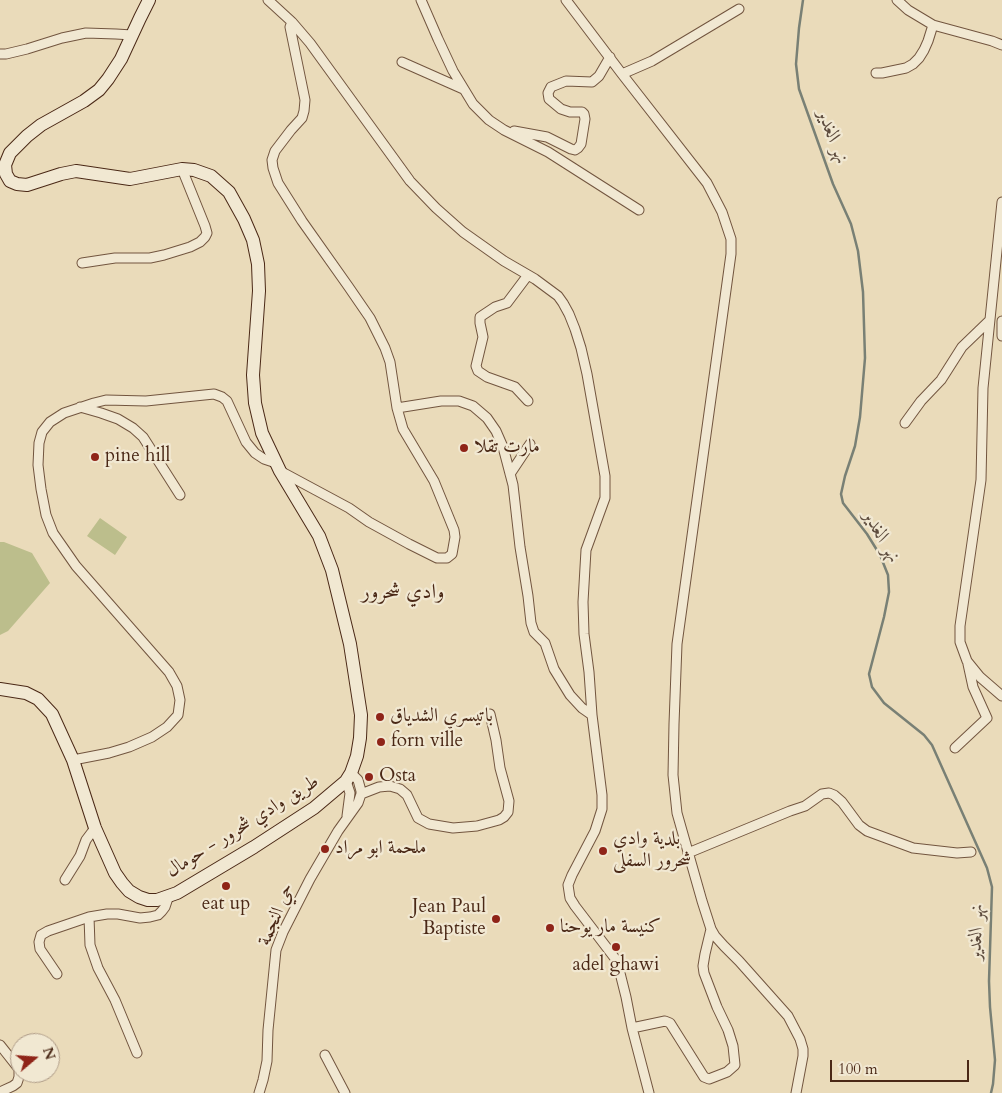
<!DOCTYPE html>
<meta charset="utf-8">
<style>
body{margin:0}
#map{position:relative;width:1002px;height:1093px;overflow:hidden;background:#eadbba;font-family:Cardo,serif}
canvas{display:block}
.north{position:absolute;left:10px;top:1033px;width:50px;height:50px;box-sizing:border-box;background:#f1e8d2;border:1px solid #ae9b87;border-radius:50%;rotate:72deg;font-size:14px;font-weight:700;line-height:20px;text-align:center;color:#4a2816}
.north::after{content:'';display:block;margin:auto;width:18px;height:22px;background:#8f2418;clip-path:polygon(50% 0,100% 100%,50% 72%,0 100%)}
.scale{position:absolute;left:830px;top:1060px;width:139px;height:22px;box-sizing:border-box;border:2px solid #4a2816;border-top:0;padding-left:6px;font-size:15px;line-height:18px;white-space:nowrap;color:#4a2816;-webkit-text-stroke:4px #f1e8d2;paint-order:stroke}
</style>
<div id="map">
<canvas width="1002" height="1093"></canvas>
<div class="north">N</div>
<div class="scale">100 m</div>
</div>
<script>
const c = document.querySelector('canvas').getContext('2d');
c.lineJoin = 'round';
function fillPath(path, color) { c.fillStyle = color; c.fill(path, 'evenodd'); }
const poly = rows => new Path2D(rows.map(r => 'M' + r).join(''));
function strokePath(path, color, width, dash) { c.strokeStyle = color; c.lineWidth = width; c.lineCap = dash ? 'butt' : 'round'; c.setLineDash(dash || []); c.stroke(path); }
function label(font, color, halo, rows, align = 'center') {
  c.font = font + ' Cardo,Amiri,serif'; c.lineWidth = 4.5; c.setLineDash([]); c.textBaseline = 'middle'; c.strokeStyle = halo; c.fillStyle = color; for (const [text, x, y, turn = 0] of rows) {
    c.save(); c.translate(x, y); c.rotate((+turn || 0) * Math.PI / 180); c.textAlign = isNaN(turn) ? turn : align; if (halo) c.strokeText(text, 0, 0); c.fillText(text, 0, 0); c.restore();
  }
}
const green = poly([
 [100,518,127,537,115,555,87,536],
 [0,542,4,542,32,553,50,583,8,631,0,635]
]);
const stream = poly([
 [803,0,799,28,796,64,799,89,833,184,851,224,858,251,863,292,865,358,860,417,855,446,845,476,841,494,843,503,867,534,880,555,888,575,889,592,884,617,869,674,872,687,884,703,924,735,932,745,987,868,992,887,989,981,990,1007,995,1060,993,1084,991,1093]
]);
const street = poly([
 [268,0,292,22,310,43,410,181,436,208,463,232,504,261,535,279,558,296,563,303,569,314,575,329,581,348,587,374,605,476,605,498,586,550,583,602,584,634,589,672,592,715,602,795,602,809,595,831,572,875,568,885,570,898,575,906,617,961,626,997,632,1028,649,1093],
 [421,0,438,39,453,71,473,104,489,120,504,130,548,152,639,210],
 [566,0,622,74,707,183,722,212,731,239,731,254,677,644,674,724,673,775,677,813,702,901,711,929,715,936,724,946,739,961,788,1016,800,1039,803,1049,803,1056,796,1093],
 [897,0,908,10,933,25,992,41,1002,45],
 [0,54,6,54,27,49,62,38,86,33,116,34,132,35],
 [402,62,463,89],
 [876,73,882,73,906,68,913,64,919,58,924,50,928,41,933,25],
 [622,74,652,61,739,9],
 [514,131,547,137,571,149,575,150,578,148,581,144,585,119,584,114,582,112,570,112,561,109,549,99,548,93,551,87,566,81,592,82,599,76,610,57],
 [1002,202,983,388,981,480,960,626,960,642,967,661,980,677,1002,696],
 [82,263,115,258,150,258,164,255,190,247,200,242,205,237,207,233,205,226,182,169],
 [528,275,507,303,495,307,480,317,480,323,483,337,476,366,478,371,487,377,515,387,528,401],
 [1002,321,1002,336],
 [80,407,101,413,118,419,133,428,143,437,180,495],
 [397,408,441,401,459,401,473,406,487,418,496,431,503,447,513,485,520,547,528,596,531,623,534,632,545,643,554,669,570,695,582,708,592,715],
 [905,423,921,401,941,380,962,347,990,320],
 [282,472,349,508,369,522,409,544,437,558,447,558,452,554,455,537,454,530,434,481,403,429,397,408,390,362,385,348,370,318,348,286,302,221,278,183,273,168,272,160,275,151,291,130,302,118,304,111,305,100,290,27,292,22],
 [510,474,530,444],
 [955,748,987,718,973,687,968,664],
 [73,760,109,753,129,747,152,737,167,727,178,715,180,700,177,686,169,672,76,566,53,533,46,515,41,489,38,465,39,443,42,432,50,422,64,413,94,403,106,400,146,401,214,394,222,397,227,401,246,442,255,453,264,459,276,463],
 [346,781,350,793,347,816],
 [361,794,379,787,390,786,400,789,407,795,418,818,429,824,453,828,477,826,499,820,504,817,508,812,509,801,500,768,496,740,490,714],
 [688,853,790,811,805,806,822,794,829,793,834,795,842,802,859,825,867,831,913,848,957,853,971,852],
 [65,880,80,856,86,840,95,828],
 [89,917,90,945,98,968,115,1000,137,1053],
 [57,974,40,949,39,942,41,935,48,931,89,917,107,914,118,914,140,918,150,917,158,915,162,911,165,907,169,895],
 [632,1028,665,1021,670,1023,704,1077,709,1079,727,1072,735,1065,733,1046,728,1030,717,1007,704,973,703,966,705,954,711,929],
 [0,1045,19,1069,19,1077,17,1083,13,1086,0,1092],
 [325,1055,345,1093],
 [259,1093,263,1080,267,1061,268,1030,276,950,283,932,310,879,338,831,358,803,361,794,361,791,358,780,351,773]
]);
const secondary = poly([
 [0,689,26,693,38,699,52,714,73,760,95,828,115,873,122,883,129,891,139,897,148,900,157,900,177,893,254,847,314,808,346,781,351,773,357,756,360,738,361,715,350,644,332,570,319,536,280,471,262,433,255,403,253,375,259,291,258,264,253,240,244,219,229,192,211,176,194,170,182,169,130,179,76,171,61,174,27,185,17,184,10,181,6,174,5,165,10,153,27,136,41,125,84,101,99,90,108,79,121,59,140,18,149,0]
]);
const markers = [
 [464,448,5,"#8f2418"],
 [95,457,5,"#8f2418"],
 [380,717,5,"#8f2418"],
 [381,742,5,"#8f2418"],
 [369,777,5,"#8f2418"],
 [325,849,5,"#8f2418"],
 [603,851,5,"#8f2418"],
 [226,886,5,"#8f2418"],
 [496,919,5,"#8f2418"],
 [550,928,5,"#8f2418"],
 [616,947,5,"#8f2418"]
];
const poiNames = [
 ["مارت تقلا",474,448],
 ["pine hill",105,457],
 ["باتيسري الشدياق",390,717],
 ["forn ville",391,742],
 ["Osta",379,777],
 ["بلدية وادي",613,840],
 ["شحرور السفلى",613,862],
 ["ملحمة ابو مراد",335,849],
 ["eat up",226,905,"center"],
 ["Jean Paul",486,908,"right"],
 ["Baptiste",486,930,"right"],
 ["كنيسة مار يوحنا",560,928],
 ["adel ghawi",616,966,"center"]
];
const streetNames = [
 ["طريق وادي شحرور - حومال",243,827,-32],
 ["حي النجمة",277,915,-67]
];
const waterNames = [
 ["نهر الغدير",832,137,69],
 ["نهر الغدير",881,537,60],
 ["نهر الغدير",977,932,-88]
];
const quarterNames = [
 ["وادي شحرور",403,593]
];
fillPath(green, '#bcbe8c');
strokePath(stream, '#798075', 2.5);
strokePath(street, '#72553f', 11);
strokePath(secondary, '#4a2816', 14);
strokePath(street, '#f1e8d2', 9);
strokePath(secondary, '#f1e8d2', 12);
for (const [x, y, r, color] of markers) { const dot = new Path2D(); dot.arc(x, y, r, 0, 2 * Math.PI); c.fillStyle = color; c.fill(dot); strokePath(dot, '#f1e8d2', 2); }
label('19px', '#4a2816', '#f1e8d2', poiNames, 'left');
label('19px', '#4a2816', '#f1e8d2', streetNames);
label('italic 20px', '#5e4c3e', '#f1e8d2', waterNames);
label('21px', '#4a2816', '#f1e8d2', quarterNames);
</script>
